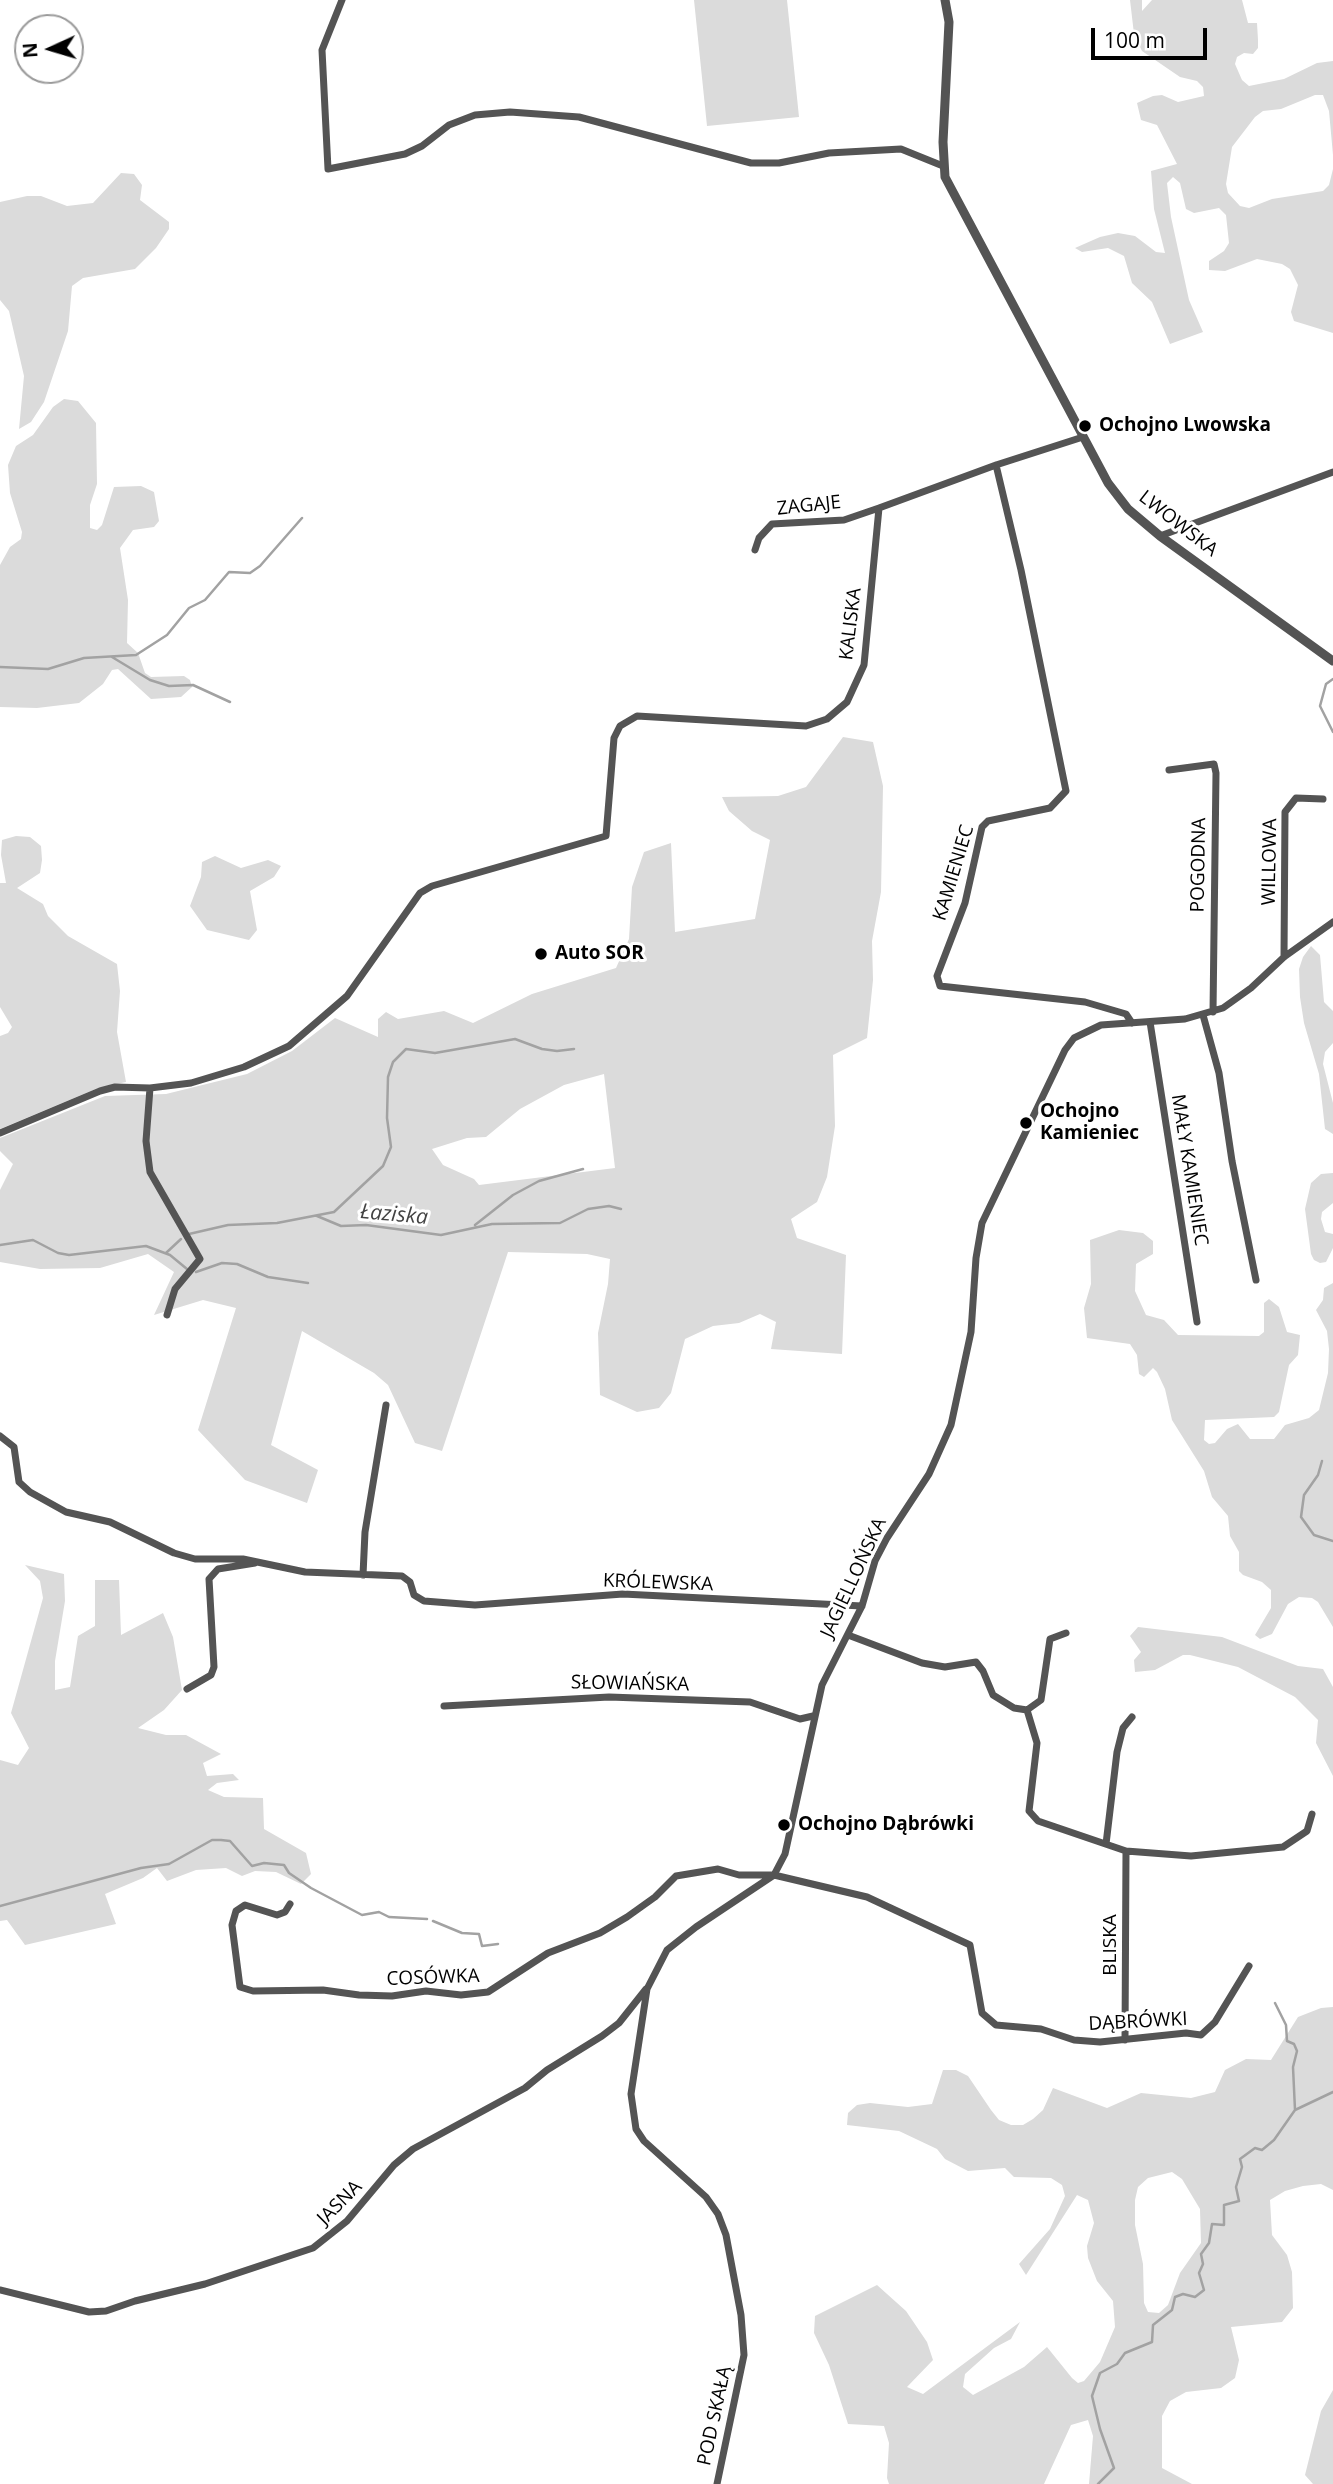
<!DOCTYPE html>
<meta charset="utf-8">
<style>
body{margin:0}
#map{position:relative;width:1333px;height:2484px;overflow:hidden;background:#fff;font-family:"Open Sans",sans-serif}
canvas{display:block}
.north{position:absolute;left:14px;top:14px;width:70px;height:70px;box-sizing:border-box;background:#fff;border:2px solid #999;border-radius:50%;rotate:266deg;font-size:19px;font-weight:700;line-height:28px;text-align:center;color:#000}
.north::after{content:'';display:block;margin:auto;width:24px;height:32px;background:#000;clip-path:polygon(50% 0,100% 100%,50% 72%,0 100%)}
.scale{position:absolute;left:1091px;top:28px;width:116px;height:32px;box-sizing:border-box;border:4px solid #000;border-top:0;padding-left:9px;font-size:21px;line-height:24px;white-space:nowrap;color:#000;-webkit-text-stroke:5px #fff;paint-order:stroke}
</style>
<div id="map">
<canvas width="1333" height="2484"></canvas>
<div class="north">N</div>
<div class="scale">100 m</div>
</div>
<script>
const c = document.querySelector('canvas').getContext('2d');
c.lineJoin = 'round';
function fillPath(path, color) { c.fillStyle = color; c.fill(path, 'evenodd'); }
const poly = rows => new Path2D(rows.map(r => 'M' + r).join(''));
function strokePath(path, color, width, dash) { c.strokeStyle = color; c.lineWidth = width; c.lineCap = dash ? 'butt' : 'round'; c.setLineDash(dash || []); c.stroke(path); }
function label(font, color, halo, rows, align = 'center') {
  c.font = font + ' "Open Sans",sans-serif'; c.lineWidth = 6; c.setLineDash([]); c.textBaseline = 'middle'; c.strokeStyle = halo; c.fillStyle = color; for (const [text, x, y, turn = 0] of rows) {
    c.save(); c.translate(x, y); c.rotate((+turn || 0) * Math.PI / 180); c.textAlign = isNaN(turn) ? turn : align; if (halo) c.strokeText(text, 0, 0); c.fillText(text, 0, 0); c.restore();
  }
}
const green = poly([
 [694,0,787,0,799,117,707,126],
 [1130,0,1142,0,1142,11,1152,0,1242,0,1248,23,1257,23,1258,40,1258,48,1253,54,1244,53,1237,57,1235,64,1242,80,1249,86,1284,79,1317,63,1333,61,1333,155,1329,111,1323,95,1315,95,1281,109,1263,111,1255,117,1232,147,1226,184,1228,193,1240,206,1249,208,1272,199,1323,191,1329,185,1333,169,1333,333,1294,321,1291,312,1298,285,1290,269,1282,264,1257,259,1225,271,1209,270,1209,261,1224,251,1229,243,1226,215,1219,208,1194,213,1186,209,1180,183,1173,177,1167,183,1171,217,1189,300,1203,332,1170,344,1152,302,1132,283,1124,256,1108,248,1082,252,1075,248,1100,237,1118,233,1135,236,1156,252,1165,253,1154,209,1151,171,1177,164,1157,125,1141,120,1137,103,1153,96,1162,95,1178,102,1204,96,1203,87,1197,81,1180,77,1142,51,1134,34],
 [121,173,134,174,142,185,140,200,169,222,169,229,156,248,135,269,83,278,72,286,68,331,44,402,31,422,19,429,24,376,9,311,0,300,0,202,27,196,41,196,67,206,93,203],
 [64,399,78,401,96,423,97,484,90,505,90,528,97,530,102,525,114,487,141,486,154,492,159,521,154,527,133,530,120,548,128,600,127,643,138,653,145,673,151,677,184,676,190,680,192,687,181,697,151,699,118,669,112,670,103,684,79,703,37,708,0,707,0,565,10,547,21,539,22,532,10,493,8,465,16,446,33,435,53,407],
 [843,737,873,742,883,786,881,892,872,941,873,980,867,1038,833,1055,835,1126,827,1177,817,1202,791,1219,797,1238,846,1255,842,1354,771,1349,776,1322,760,1314,739,1323,713,1326,685,1339,671,1393,659,1408,637,1412,600,1395,598,1333,608,1284,610,1259,587,1254,508,1252,442,1451,415,1443,388,1385,374,1373,302,1331,271,1445,318,1470,307,1503,245,1480,198,1430,236,1308,203,1300,154,1315,174,1272,148,1254,100,1268,40,1269,0,1262,0,1190,13,1164,0,1151,0,1138,105,1096,166,1094,247,1074,292,1051,335,1018,378,1037,378,1019,386,1012,398,1019,444,1011,473,1023,532,994,616,968,629,939,632,887,644,852,671,843,675,932,755,919,770,840,752,831,729,811,722,797,778,796,806,787],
 [604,1074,615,1168,479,1185,474,1179,443,1165,432,1149,467,1138,486,1137,520,1109,564,1085],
 [16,836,30,837,41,846,42,860,40,873,17,888,43,904,48,916,68,936,117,964,120,991,117,1032,126,1082,98,1088,0,1129,0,1036,8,1033,12,1027,0,1007,0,883,6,883,1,855,2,840],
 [215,856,241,868,268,860,281,866,274,877,250,891,257,930,249,940,207,930,190,906,201,877,202,862],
 [1311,946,1320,955,1324,1002,1333,1011,1333,1043,1325,1052,1323,1064,1333,1103,1333,1134,1325,1129,1319,1074,1304,1023,1300,997,1299,969,1303,957],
 [1333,1173,1333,1203,1322,1212,1321,1219,1325,1232,1333,1234,1333,1248,1326,1262,1320,1263,1314,1260,1311,1254,1305,1209,1311,1183,1321,1174],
 [1119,1230,1143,1233,1153,1241,1153,1254,1136,1264,1135,1291,1146,1315,1164,1320,1178,1335,1259,1336,1264,1332,1264,1303,1269,1299,1279,1307,1287,1332,1300,1335,1298,1355,1289,1365,1279,1412,1274,1417,1205,1420,1204,1440,1209,1444,1215,1443,1227,1429,1238,1424,1250,1439,1274,1439,1285,1425,1309,1418,1319,1410,1328,1373,1329,1349,1327,1331,1316,1310,1323,1300,1324,1288,1333,1283,1333,1627,1318,1602,1312,1598,1299,1597,1288,1604,1272,1634,1260,1639,1255,1635,1271,1608,1271,1590,1262,1582,1243,1575,1239,1571,1239,1552,1230,1536,1228,1516,1212,1497,1204,1471,1172,1420,1165,1389,1157,1372,1153,1368,1144,1377,1139,1374,1137,1355,1130,1344,1087,1338,1084,1308,1091,1284,1090,1240],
 [25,1565,64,1574,65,1601,55,1661,55,1690,70,1687,78,1636,95,1626,95,1580,119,1580,121,1635,163,1613,173,1637,182,1690,164,1710,138,1728,166,1735,186,1735,221,1754,203,1763,207,1776,233,1774,239,1780,217,1783,208,1790,224,1797,263,1798,264,1829,306,1853,311,1874,301,1884,276,1872,255,1871,242,1876,226,1868,196,1870,167,1881,157,1868,143,1878,105,1894,116,1924,25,1945,7,1920,0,1921,0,1760,18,1765,29,1748,11,1713,43,1598,40,1581],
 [1138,1627,1222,1637,1298,1666,1323,1669,1333,1687,1333,1776,1316,1743,1318,1720,1295,1697,1238,1667,1190,1655,1183,1655,1155,1670,1135,1672,1134,1660,1141,1652,1130,1636],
 [1333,2007,1333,2190,1321,2184,1303,2186,1285,2191,1270,2200,1272,2235,1287,2255,1292,2272,1293,2308,1282,2322,1231,2327,1239,2360,1235,2378,1221,2388,1186,2392,1170,2401,1162,2416,1162,2468,1192,2484,1089,2484,1093,2436,1088,2420,1071,2425,1044,2484,889,2484,887,2478,889,2443,884,2426,848,2424,829,2365,814,2333,815,2316,877,2285,906,2311,927,2342,933,2360,907,2387,923,2394,1020,2322,1011,2339,994,2348,965,2374,963,2387,973,2395,1024,2367,1047,2347,1072,2378,1078,2383,1084,2381,1100,2362,1115,2327,1113,2301,1097,2281,1088,2258,1087,2246,1094,2223,1088,2200,1077,2195,1026,2275,1019,2264,1050,2229,1065,2196,1062,2185,1051,2178,1014,2177,1005,2168,968,2171,945,2159,937,2149,899,2131,847,2125,848,2113,857,2105,870,2103,908,2107,932,2104,943,2070,956,2070,968,2076,991,2110,999,2120,1011,2125,1023,2125,1033,2119,1043,2110,1053,2088,1107,2108,1141,2093,1191,2098,1215,2092,1225,2070,1246,2059,1271,2060,1298,2017,1321,2008],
 [1172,2172,1182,2179,1200,2209,1201,2243,1180,2273,1168,2305,1159,2313,1148,2312,1144,2303,1143,2264,1135,2225,1135,2200,1138,2187,1148,2178],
 [1333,2390,1333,2484,1313,2484,1305,2475,1321,2411]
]);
const stream = poly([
 [112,657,150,680,169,686,193,685,230,702],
 [0,667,48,669,84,658,136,655,167,635,189,608,205,600,229,572,250,573,260,566,302,518],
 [1333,679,1326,684,1320,706,1333,732],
 [317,1216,341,1226,366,1225,441,1235,492,1224,560,1223,588,1209,609,1206,621,1209],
 [475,1225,513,1195,539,1181,583,1169],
 [189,1234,228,1225,277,1223,334,1212,383,1166,391,1147,387,1118,388,1077,393,1062,406,1049,435,1053,515,1039,542,1049,557,1051,574,1049],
 [0,1245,33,1240,58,1253,69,1255,146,1246,170,1255,187,1269],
 [166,1253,181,1239],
 [196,1272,222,1263,237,1264,268,1277,308,1283],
 [1322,1461,1318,1475,1304,1495,1301,1517,1314,1535,1333,1541],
 [0,1906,141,1868,169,1864,212,1840,221,1840,230,1841,252,1866,264,1863,284,1865,289,1873,311,1888,362,1915,379,1912,389,1917,427,1919],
 [433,1921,462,1933,479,1934,482,1946,498,1944],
 [1275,2003,1286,2025,1287,2041,1294,2044,1297,2051,1293,2067,1295,2110],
 [1098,2484,1114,2468,1100,2429,1092,2396,1100,2373,1117,2364,1125,2353,1152,2342,1153,2325,1172,2310,1175,2297,1183,2294,1195,2297,1204,2290,1199,2273,1203,2264,1201,2254,1209,2243,1212,2224,1224,2225,1224,2205,1239,2201,1236,2187,1242,2167,1240,2159,1255,2148,1262,2150,1274,2140,1295,2110,1333,2092]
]);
const minor = poly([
 [342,0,322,50,328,169,405,154,422,146,449,125,475,115,510,112,579,117,751,163,779,163,829,153,901,149,943,166],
 [996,465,1021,570,1066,791,1050,808,988,821,982,827,965,903,937,976,940,986,1085,1002,1126,1014,1132,1023],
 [1160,536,1333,472],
 [755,550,759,538,772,524,844,520,879,508],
 [1169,770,1214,764,1216,773,1213,1012],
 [1284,957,1285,812,1296,798,1323,799],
 [1203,1015,1219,1073,1232,1161,1256,1280],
 [1150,1022,1197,1322],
 [150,1088,146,1141,150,1172,200,1259,175,1289,167,1315],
 [0,1133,100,1091,115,1087,150,1088,191,1083,244,1067,289,1046,347,996,420,893,432,886,606,836,614,738,620,726,637,716,806,726,827,719,847,702,864,665,879,508,996,465,1083,437],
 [0,1436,14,1447,19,1482,30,1492,66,1512,110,1522,174,1553,195,1559,243,1559,305,1572,402,1576,410,1582,414,1595,424,1601,475,1605,623,1594,862,1606],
 [363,1575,365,1532,386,1405],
 [848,1635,922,1663,945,1667,976,1662,983,1671,993,1695,1014,1708,1027,1710,1037,1743,1029,1811,1038,1821,1126,1851,1191,1856,1283,1847,1307,1831,1312,1814],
 [187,1689,211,1675,214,1667,209,1579,218,1569,255,1563],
 [444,1706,609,1697,750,1702,800,1719,813,1716],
 [1027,1710,1041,1700,1050,1639,1066,1633],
 [1106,1844,1117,1752,1123,1728,1132,1717],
 [290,1904,285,1912,277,1915,245,1905,236,1911,232,1925,240,1987,253,1991,323,1990,359,1995,392,1996,426,1991,461,1995,488,1992,548,1953,600,1933,627,1917,655,1897,676,1876,718,1869,739,1875,774,1875,867,1897,970,1945,982,2013,996,2025,1041,2029,1074,2040,1100,2042,1186,2033,1201,2035,1215,2022,1249,1966],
 [1125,2040,1126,1851],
 [0,2290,89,2312,106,2311,135,2301,205,2284,313,2248,347,2221,394,2165,413,2149,525,2088,547,2070,602,2036,619,2023,646,1989],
 [717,2484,744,2355,741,2315,726,2235,718,2214,706,2197,644,2141,636,2129,631,2094,647,1989,667,1950,696,1927,774,1875,785,1854,822,1685,862,1606,875,1561,887,1538,929,1474,951,1425,971,1332,976,1258,982,1223,1065,1050,1074,1038,1101,1025,1185,1019,1223,1008,1251,988,1284,957,1333,922]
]);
const tertiary = poly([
 [945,0,949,22,943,142,945,177,1108,483,1128,509,1160,536,1333,661]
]);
const markers = [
 [1085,426,7,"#000"],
 [541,954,7,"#000"],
 [1026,1123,7,"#000"],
 [784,1825,7,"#000"]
];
const poiNames = [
 ["Ochojno Lwowska",1099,426],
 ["Auto SOR",555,954],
 ["Ochojno",1040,1112],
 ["Kamieniec",1040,1134],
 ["Ochojno Dąbrówki",798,1825]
];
const streetNames = [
 ["ZAGAJE",809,506,-6],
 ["LWOWSKA",1178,524,38],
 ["KALISKA",851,624,-83],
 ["WILLOWA",1270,862,-89],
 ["POGODNA",1199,865,-89],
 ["KAMIENIEC",954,873,-73],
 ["MAŁY KAMIENIEC",1189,1170,81],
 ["JAGIELLOŃSKA",854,1578,-65],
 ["KRÓLEWSKA",658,1583,2],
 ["SŁOWIAŃSKA",630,1684,1],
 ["BLISKA",1111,1945,-90],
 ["COSÓWKA",433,1978,-2],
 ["DĄBRÓWKI",1138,2022,-3],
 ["JASNA",340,2203,-45],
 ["POD SKAŁĄ",715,2416,-78]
];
const waterNames = [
 ["Łaziska",394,1215,5]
];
fillPath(green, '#dbdbdb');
strokePath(stream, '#a2a2a2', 2.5);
strokePath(minor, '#545454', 7);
strokePath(tertiary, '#545454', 9);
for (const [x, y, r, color] of markers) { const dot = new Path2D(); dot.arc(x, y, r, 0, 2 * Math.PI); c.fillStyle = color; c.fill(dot); strokePath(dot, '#fff', 2.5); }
label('bold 19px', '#000', '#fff', poiNames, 'left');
label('19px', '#000', '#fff', streetNames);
label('italic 21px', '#434343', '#fff', waterNames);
</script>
